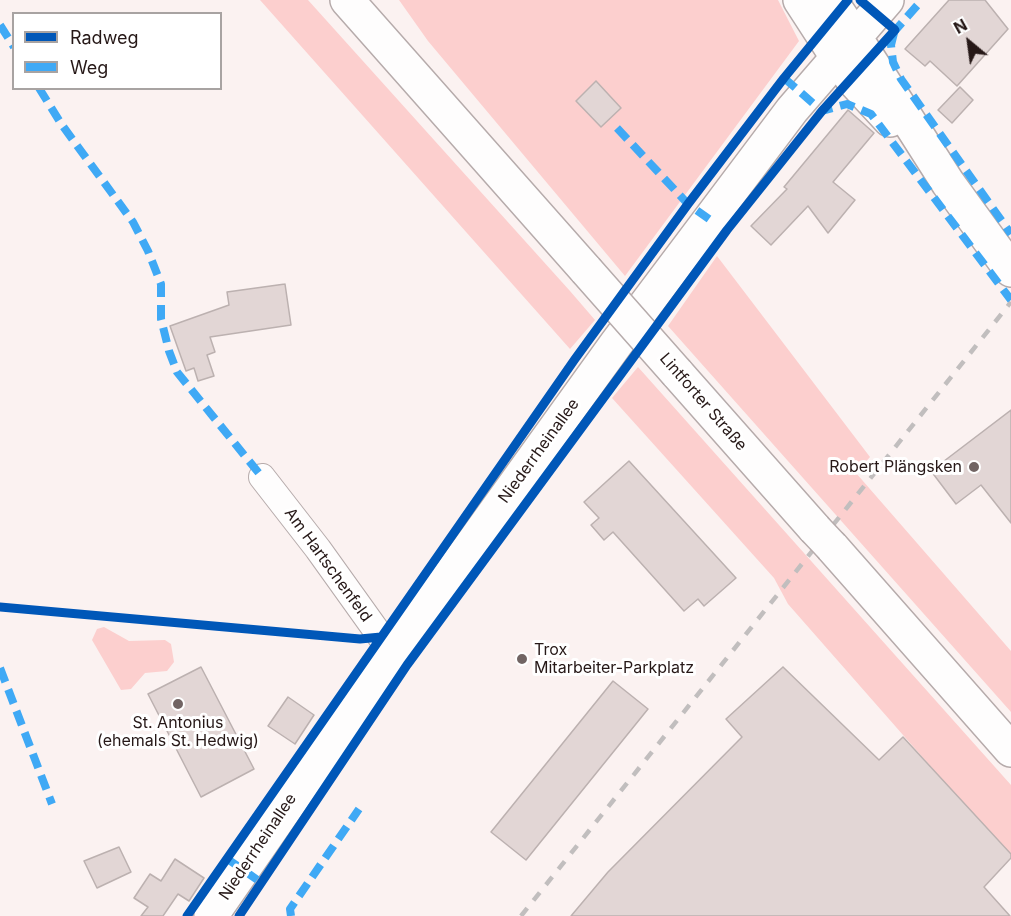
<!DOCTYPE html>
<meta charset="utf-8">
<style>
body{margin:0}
#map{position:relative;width:1011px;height:916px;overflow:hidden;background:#fbf2f1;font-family:Inter,sans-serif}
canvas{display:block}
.legend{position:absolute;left:12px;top:12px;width:210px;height:78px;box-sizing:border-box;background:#fff;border:2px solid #a8a3a2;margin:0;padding:8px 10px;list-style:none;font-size:18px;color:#261817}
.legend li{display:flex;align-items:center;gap:12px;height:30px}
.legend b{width:30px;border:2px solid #a8a3a2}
.north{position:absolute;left:939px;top:12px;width:60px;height:60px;-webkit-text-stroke:4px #fff;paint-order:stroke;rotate:331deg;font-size:16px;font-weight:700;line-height:24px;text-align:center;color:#261817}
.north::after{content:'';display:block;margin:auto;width:21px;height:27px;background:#261817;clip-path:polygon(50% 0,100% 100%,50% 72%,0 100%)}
</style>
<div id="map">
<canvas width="1011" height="916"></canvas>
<ul class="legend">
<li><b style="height:8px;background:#0057b8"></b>Radweg</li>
<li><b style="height:8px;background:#3fa9f5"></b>Weg</li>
</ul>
<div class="north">N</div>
</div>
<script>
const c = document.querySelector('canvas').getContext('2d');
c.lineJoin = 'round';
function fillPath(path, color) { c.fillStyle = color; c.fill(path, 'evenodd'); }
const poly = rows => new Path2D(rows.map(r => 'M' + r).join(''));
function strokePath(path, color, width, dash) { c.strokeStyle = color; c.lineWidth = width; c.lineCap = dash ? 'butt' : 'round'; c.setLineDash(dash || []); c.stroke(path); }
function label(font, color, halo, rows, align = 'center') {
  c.font = font + ' Inter,sans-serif'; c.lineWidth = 6; c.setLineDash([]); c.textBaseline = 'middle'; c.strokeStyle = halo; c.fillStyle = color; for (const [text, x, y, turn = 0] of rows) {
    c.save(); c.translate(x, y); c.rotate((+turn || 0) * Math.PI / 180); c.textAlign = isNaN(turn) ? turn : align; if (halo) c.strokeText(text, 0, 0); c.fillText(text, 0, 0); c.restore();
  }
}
const green = poly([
 [260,0,308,0,570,291,595,320,570,349],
 [399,0,778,0,799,41,625,276,428,41],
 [717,256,870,457,856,473,1011,651,1011,712,668,326],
 [638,367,1011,785,1011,858,788,604,774,578,612,398],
 [104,627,129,641,165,640,171,644,174,662,167,671,145,673,131,689,121,690,92,640,97,629]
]);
const building = poly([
 [949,0,985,0,1008,29,957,86,930,61,925,66,905,49,949,0],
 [596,81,621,108,601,127,576,101,596,81],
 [960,87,973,100,952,123,938,110,960,87],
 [848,110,874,133,833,182,855,200,828,233,808,206,771,245,751,226,787,189,784,187,848,110],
 [285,284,291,325,210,337,215,352,207,355,214,376,198,381,194,368,186,371,170,326,229,305,227,292,285,284],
 [1011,410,1011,523,981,485,956,504,931,471,1011,410],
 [629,461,736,578,704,606,698,599,684,611,613,532,604,540,591,525,599,518,584,502,629,461],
 [201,667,254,769,201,797,148,694,201,667],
 [783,667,879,760,903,737,1011,854,1011,858,984,887,1010,916,571,916,608,872,742,737,726,719,783,667],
 [613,681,648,709,526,860,491,832,613,681],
 [288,697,314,715,295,744,268,726,288,697],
 [119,847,131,872,97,888,84,861,119,847],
 [175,859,204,878,189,901,178,894,163,916,141,916,148,907,134,898,150,874,161,881,175,859]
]);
const street = poly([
 [262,477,318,549,381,637,395,651]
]);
const secondary = poly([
 [855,37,948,183,1011,270],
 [837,57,852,79,890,120],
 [211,916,395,651,616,344,792,110,887,0]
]);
const primary = poly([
 [347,0,586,270],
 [800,0,837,57],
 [830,0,855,37],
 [677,373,815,529],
 [832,547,1011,750]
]);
const rail = poly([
 [521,916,1011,302]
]);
const primaryBridge = poly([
 [586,270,677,373],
 [815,529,832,547]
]);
const quiet = poly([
 [0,25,14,47],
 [894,33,891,45,893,62,901,79,1011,234],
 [892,34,922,0],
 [784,78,822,111,847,104,871,114,1011,300],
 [39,88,62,125,133,222,148,251,161,284,161,319,169,351,177,372,262,477],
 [617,128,688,204,709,219],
 [0,668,52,804],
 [226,858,262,883],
 [291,916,290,909,359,809]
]);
const cycleway = poly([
 [0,607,360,639,381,637],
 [187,916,575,359,688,204,784,78,848,0],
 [239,916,407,665,727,230,822,111,895,30,860,0]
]);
const markers = [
 [974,467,6,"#716463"],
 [522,659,6,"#716463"],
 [178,704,6,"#716463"]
];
const streetNames = [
 ["Lintforter Straße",703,402,49],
 ["Niederrheinallee",539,451,-54],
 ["Am Hartschenfeld",328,565,54],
 ["Niederrheinallee",258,847,-56]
];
const poiNames = [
 ["Robert Plängsken",962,467],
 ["Trox",534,650,"left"],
 ["Mitarbeiter-Parkplatz",534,668,"left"],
 ["St. Antonius",178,723,"center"],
 ["(ehemals St. Hedwig)",178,741,"center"]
];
fillPath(green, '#fccfce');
fillPath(building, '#e2d6d5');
strokePath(building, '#bcb1b0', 1.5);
strokePath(street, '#b6abab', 28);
strokePath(secondary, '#b6abab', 36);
strokePath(primary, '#b6abab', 36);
strokePath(street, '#fefdfd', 26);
strokePath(secondary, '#fefdfd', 33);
strokePath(primary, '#fefdfd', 33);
strokePath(rail, '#c1bebe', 4.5, [10, 10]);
strokePath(primaryBridge, '#b6abab', 36, []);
strokePath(primaryBridge, '#fefdfd', 33);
strokePath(quiet, '#3fa9f5', 8, [15, 8]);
strokePath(cycleway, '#0057b8', 9);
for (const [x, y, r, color] of markers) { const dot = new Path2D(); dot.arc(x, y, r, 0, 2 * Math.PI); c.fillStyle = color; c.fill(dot); strokePath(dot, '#fff', 2); }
label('16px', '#261817', '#fff', streetNames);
label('16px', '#261817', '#fff', poiNames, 'right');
</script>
